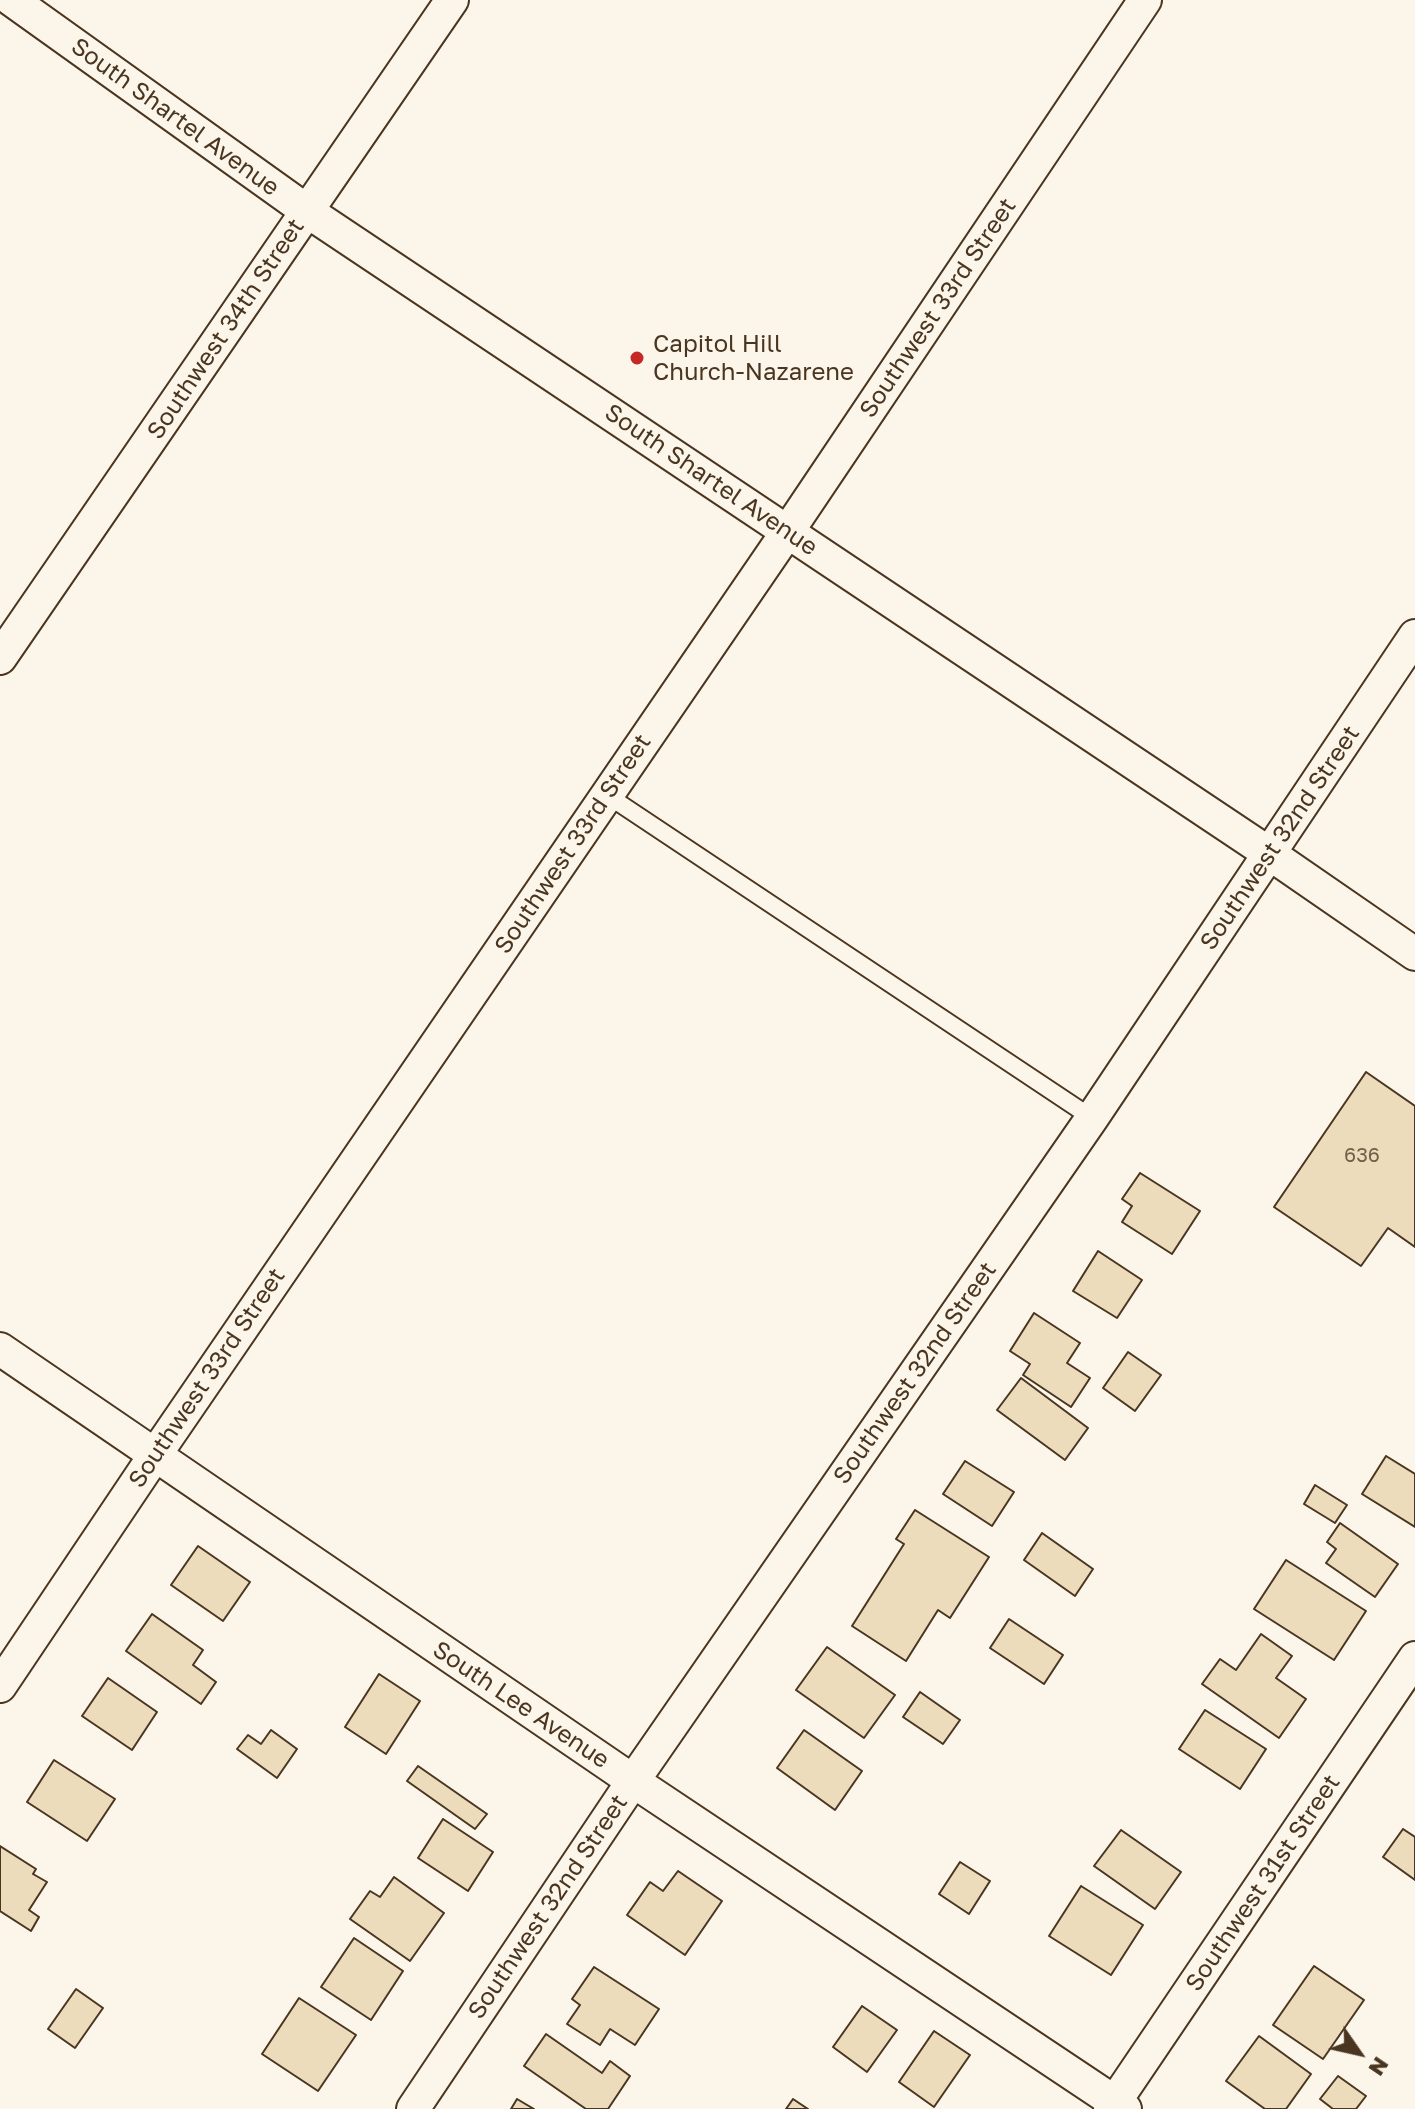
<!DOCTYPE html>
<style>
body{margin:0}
#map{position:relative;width:1415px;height:2109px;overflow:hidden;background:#fbf6e9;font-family:"Golos Text",sans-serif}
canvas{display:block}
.north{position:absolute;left:1319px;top:2013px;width:80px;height:80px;-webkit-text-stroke:6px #fbf6e9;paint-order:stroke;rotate:124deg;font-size:22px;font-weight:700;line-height:32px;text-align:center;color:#4a3520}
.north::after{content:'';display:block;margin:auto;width:28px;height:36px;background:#4a3520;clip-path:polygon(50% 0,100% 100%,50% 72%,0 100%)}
</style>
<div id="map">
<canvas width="1415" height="2109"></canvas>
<div class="north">N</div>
</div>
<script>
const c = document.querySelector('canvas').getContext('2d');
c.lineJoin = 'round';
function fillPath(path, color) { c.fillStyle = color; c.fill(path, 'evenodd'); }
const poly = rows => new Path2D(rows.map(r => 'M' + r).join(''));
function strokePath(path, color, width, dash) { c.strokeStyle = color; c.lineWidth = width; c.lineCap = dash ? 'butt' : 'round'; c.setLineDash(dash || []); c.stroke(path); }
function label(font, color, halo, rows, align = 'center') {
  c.font = font + ' "Golos Text",sans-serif'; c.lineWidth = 6; c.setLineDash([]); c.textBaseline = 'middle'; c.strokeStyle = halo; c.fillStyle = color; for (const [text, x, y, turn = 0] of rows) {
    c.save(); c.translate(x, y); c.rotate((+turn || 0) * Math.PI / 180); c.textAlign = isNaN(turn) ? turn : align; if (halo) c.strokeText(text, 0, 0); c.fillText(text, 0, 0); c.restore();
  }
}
const building = poly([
 [1366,1072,1415,1106,1415,1247,1388,1228,1361,1266,1274,1207,1366,1072],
 [1140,1173,1200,1211,1172,1254,1122,1222,1132,1206,1122,1199,1140,1173],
 [1098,1251,1142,1280,1117,1318,1073,1291,1098,1251],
 [1034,1313,1080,1343,1067,1363,1090,1378,1071,1407,1023,1375,1030,1364,1010,1351,1034,1313],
 [1128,1352,1161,1375,1135,1411,1103,1388,1128,1352],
 [1021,1378,1088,1428,1065,1460,997,1410,1021,1378],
 [1386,1456,1415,1474,1415,1527,1362,1494,1386,1456],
 [965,1461,1014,1492,992,1526,943,1494,965,1461],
 [1315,1485,1347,1505,1335,1523,1304,1504,1315,1485],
 [915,1510,989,1557,950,1618,938,1610,906,1661,852,1626,904,1544,896,1539,915,1510],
 [1340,1523,1398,1564,1375,1597,1326,1563,1336,1549,1327,1542,1340,1523],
 [1042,1533,1093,1569,1075,1596,1024,1560,1042,1533],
 [198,1546,250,1582,223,1621,171,1585,198,1546],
 [1286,1560,1366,1611,1334,1660,1254,1609,1286,1560],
 [152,1614,203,1650,193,1665,216,1682,201,1704,126,1651,152,1614],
 [1009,1619,1063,1655,1044,1684,990,1648,1009,1619],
 [1261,1634,1292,1656,1276,1678,1306,1699,1279,1738,1202,1684,1220,1659,1236,1670,1261,1634],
 [827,1647,895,1695,864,1738,796,1690,827,1647],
 [379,1674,420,1701,386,1754,345,1727,379,1674],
 [108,1678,157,1712,132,1750,82,1716,108,1678],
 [920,1692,960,1720,943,1744,903,1717,920,1692],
 [1205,1710,1266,1749,1240,1789,1179,1749,1205,1710],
 [271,1730,297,1749,277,1778,237,1749,248,1735,261,1744,271,1730],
 [804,1730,862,1771,835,1810,777,1768,804,1730],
 [54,1760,115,1799,87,1841,27,1802,54,1760],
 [418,1766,487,1814,475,1829,407,1781,418,1766],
 [443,1819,493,1852,468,1891,418,1858,443,1819],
 [1403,1829,1415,1837,1415,1880,1383,1857,1403,1829],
 [1121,1830,1181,1872,1155,1909,1094,1866,1121,1830],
 [0,1846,36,1869,33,1874,47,1882,29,1910,39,1917,31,1931,0,1911,0,1846],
 [960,1862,990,1881,969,1914,939,1894,960,1862],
 [678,1871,722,1901,685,1955,627,1915,650,1882,663,1891,678,1871],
 [394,1877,444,1913,410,1961,350,1919,370,1891,380,1897,394,1877],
 [1081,1886,1143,1925,1111,1975,1049,1936,1081,1886],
 [354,1938,403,1971,371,2020,321,1987,354,1938],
 [1314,1966,1364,2000,1323,2059,1273,2025,1314,1966],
 [594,1967,659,2009,635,2045,610,2029,600,2045,567,2024,580,2005,572,1999,594,1967],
 [76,1989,103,2008,75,2048,48,2029,76,1989],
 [299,1998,356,2035,318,2091,262,2054,299,1998],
 [862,2006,897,2030,867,2072,833,2047,862,2006],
 [934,2031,970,2055,934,2107,899,2082,934,2031],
 [546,2034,602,2073,610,2061,630,2076,608,2109,586,2109,524,2066,546,2034],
 [1259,2036,1311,2074,1286,2109,1265,2109,1226,2081,1259,2036],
 [1338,2076,1366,2096,1356,2109,1333,2109,1320,2099,1338,2076],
 [517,2099,534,2109,511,2109,517,2099],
 [793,2099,808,2109,786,2109,793,2099]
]);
const lane = poly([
 [607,795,1092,1118]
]);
const street = poly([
 [12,0,307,211,1270,854,1415,954],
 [0,658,452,0],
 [0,1349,633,1781,1125,2109],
 [0,1686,155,1455,788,531,1145,0],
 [413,2109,633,1781,1092,1118,1415,636],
 [1110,2109,1415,1658]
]);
const markers = [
 [637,358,8,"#c62828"]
];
const numberNames = [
 ["636",1362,1156]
];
const streetNames = [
 ["South Shartel Avenue",175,117,36],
 ["Southwest 33rd Street",938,308,-56],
 ["Southwest 34th Street",226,329,-56],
 ["South Shartel Avenue",711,480,34],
 ["Southwest 32nd Street",1280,838,-56],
 ["Southwest 33rd Street",573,844,-56],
 ["Southwest 32nd Street",915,1373,-55],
 ["Southwest 33rd Street",207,1378,-56],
 ["South Lee Avenue",521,1705,34],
 ["Southwest 31st Street",1263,1883,-56],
 ["Southwest 32nd Street",548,1907,-56]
];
const poiNames = [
 ["Capitol Hill",653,344],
 ["Church-Nazarene",653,372]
];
fillPath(building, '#ecdcbc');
strokePath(building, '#4a3520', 2);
strokePath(lane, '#4a3520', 20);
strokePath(street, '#4a3520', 36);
strokePath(lane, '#fbf6e9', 16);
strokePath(street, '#fbf6e9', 32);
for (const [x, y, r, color] of markers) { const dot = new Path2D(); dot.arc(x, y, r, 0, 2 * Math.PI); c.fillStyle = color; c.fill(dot); strokePath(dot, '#fbf6e9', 3); }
label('20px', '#725f47', null, numberNames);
label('24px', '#4a3520', '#fbf6e9', streetNames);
label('24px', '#4a3520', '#fbf6e9', poiNames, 'left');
</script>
